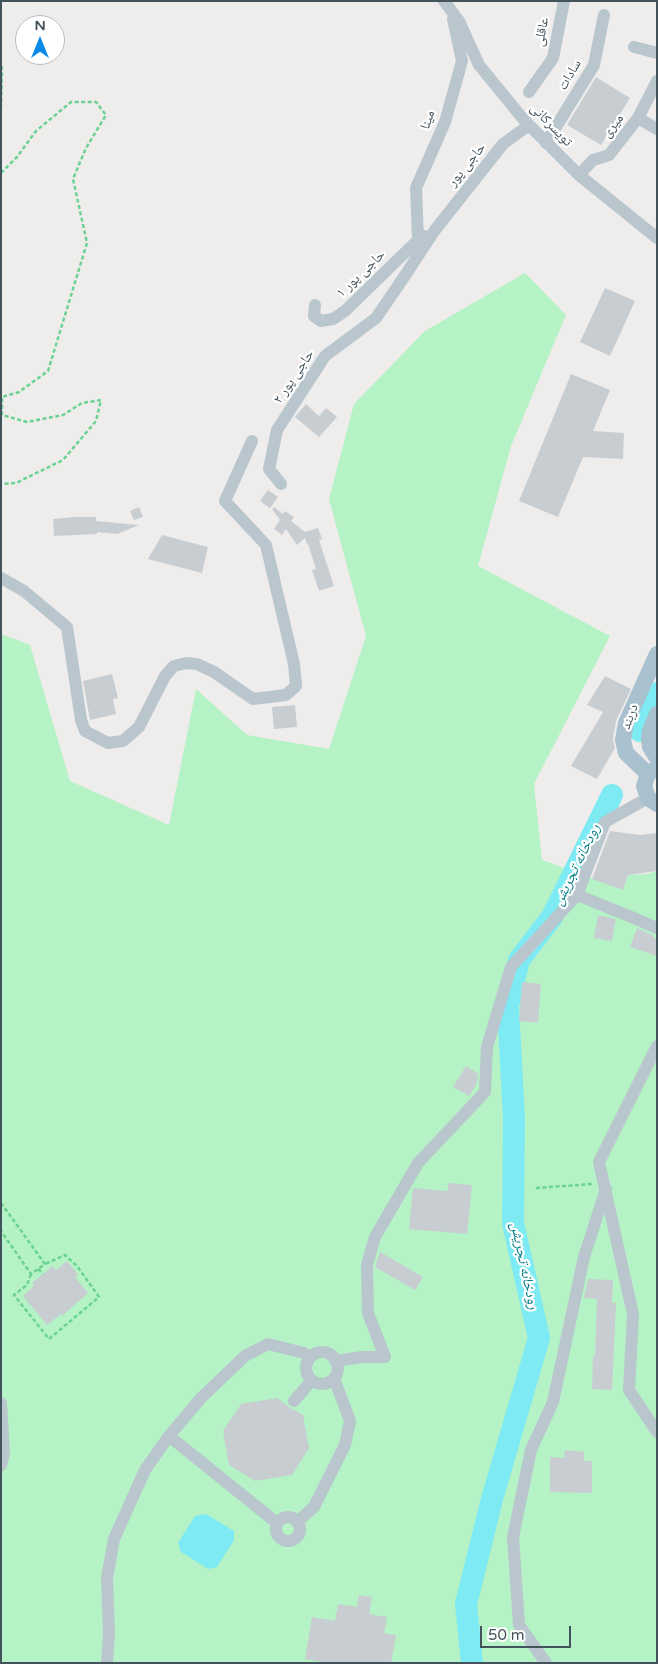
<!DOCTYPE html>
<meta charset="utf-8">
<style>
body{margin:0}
#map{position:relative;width:658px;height:1664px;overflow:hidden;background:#efecec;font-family:"Varela Round",sans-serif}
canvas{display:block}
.frame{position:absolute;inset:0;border:2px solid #43535b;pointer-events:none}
.north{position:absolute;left:15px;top:15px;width:50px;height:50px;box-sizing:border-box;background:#fff;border:1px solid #b4babd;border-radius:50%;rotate:0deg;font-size:14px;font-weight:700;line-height:20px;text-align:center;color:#43535b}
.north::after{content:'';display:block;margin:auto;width:18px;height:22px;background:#0a89eb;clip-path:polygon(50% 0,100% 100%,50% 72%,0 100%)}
.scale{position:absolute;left:480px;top:1626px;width:91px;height:22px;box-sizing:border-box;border:2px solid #43535b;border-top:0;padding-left:6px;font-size:15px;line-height:18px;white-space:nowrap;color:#43535b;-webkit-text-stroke:4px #fff;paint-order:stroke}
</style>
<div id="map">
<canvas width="658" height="1664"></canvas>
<div class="frame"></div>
<div class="north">N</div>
<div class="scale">50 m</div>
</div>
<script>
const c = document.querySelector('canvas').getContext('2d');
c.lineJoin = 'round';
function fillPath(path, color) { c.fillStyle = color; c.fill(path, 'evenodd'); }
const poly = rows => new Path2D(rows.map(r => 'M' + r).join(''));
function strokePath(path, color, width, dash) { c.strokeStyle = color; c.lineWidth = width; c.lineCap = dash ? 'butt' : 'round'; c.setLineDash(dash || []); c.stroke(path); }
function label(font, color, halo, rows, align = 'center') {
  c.font = font + ' "Varela Round","Noto Naskh Arabic",sans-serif'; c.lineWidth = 4.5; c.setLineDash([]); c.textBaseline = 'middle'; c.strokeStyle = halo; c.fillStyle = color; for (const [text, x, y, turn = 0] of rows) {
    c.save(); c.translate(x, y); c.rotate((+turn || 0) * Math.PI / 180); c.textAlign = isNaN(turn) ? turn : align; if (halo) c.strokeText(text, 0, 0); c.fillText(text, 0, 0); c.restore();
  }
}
const green = poly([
 [525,273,566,315,511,446,478,566,610,636,534,784,542,860,623,889,628,875,646,874,657,871,657,1663,1,1663,1,634,30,645,70,781,169,825,196,689,247,735,329,749,366,636,329,499,354,404,425,331]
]);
const water = poly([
 [206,1514,234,1531,234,1540,217,1567,208,1569,181,1552,178,1543,195,1516]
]);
const river = poly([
 [640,731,657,693],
 [472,1663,466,1604,492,1499,539,1338,513,1223,514,1119,508,1006,519,960,552,917,612,795]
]);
const building = poly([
 [596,77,630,98,601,145,567,125],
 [605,288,635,301,610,356,580,342],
 [571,374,610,390,593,431,624,433,623,459,583,457,558,517,519,501],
 [306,404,319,416,326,408,337,417,319,437,295,417],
 [268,490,278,497,270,508,260,501],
 [139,507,143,517,134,520,130,511],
 [274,507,283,514,285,511,294,517,291,521,305,532,318,528,322,539,319,540,334,586,319,591,312,570,316,569,308,544,307,545,305,538,297,545,286,529,282,535,274,529,280,520,272,509],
 [76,517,96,517,96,521,139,525,117,534,97,532,97,534,54,536,53,519],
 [162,535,208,547,202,573,148,559],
 [112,674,118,698,113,699,116,714,90,720,83,681],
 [605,676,631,689,616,721,613,739,615,748,597,779,571,766,603,712,587,705],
 [295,705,297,727,274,729,272,707],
 [610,831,640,835,657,833,657,871,628,875,623,890,592,879],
 [598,915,616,919,612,941,594,938],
 [637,928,654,936,653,938,657,939,657,956,630,947],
 [522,982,541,984,538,1023,519,1021],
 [466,1066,478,1074,477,1083,469,1096,453,1087],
 [448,1183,472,1185,467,1234,409,1229,413,1188,448,1191],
 [380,1252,423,1277,415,1290,375,1267],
 [67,1261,78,1274,75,1277,88,1293,62,1316,61,1314,47,1325,23,1296,34,1286,32,1283,53,1266,56,1270],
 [588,1279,613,1280,612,1303,616,1303,612,1390,592,1389,593,1356,595,1356,597,1299,584,1298],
 [277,1398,289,1407,303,1415,309,1448,292,1475,255,1481,229,1465,223,1431,241,1404],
 [565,1450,584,1452,584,1461,592,1461,592,1493,550,1492,550,1457,564,1458],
 [359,1595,372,1597,369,1614,387,1617,384,1633,396,1635,391,1663,328,1663,305,1659,312,1617,335,1621,338,1604,357,1607]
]);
const path = poly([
 [1,66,2,69,1,108],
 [1,173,17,157,36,131,71,102,96,102,106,115,86,148,73,179,87,243,48,371,19,392,2,397,2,415,27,422,63,415,82,403,101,400,96,421,63,460,16,483,1,484],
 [536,1188,592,1184],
 [1,1203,45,1264,31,1274,1,1231],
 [38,1269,43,1274],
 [31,1274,27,1285,14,1295,49,1339,99,1297,77,1266,65,1255,45,1264]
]);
const minor = poly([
 [444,1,459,21,479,65,524,120,579,175,657,238],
 [634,47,657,53],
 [529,92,553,58,564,1],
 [638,118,657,129],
 [546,143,594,65,604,15],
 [579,175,593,160,609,155,638,118,657,81],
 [418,240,416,188,445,122,462,61,453,19],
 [315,305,314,316,321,321,333,319,345,311,418,240,424,236],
 [281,484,269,469,277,430,325,356,376,318,400,283,435,230,503,144,529,125],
 [1,578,24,591,67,627,81,720,85,731,108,743,123,741,139,727,165,676,174,666,186,663,197,664,214,672,253,699,286,695,296,686,294,664,266,545,225,501,252,441],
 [577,895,605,822,648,798],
 [657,1046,599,1162,633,1314,629,1390,657,1432],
 '306 1368a16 16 0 1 1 32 0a16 16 0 1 1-32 0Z',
 [335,1361,362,1357,385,1357,368,1313,367,1265,375,1237,418,1163,485,1092,487,1047,511,967,577,895,634,918,657,928],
 [294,1401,312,1380],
 [1,1403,4,1453,1,1465],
 [169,1436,277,1523],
 '276 1529a12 12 0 1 1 24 0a12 12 0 1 1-24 0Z',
 [297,1522,314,1507,345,1445,350,1421,334,1378],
 [107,1663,109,1634,107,1578,114,1539,145,1470,169,1436,201,1398,245,1356,268,1344,304,1353,310,1358],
 [546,1663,519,1625,513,1537,531,1450,553,1402,584,1257,606,1189]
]);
const major = poly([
 [657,714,650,731,649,739,650,747,657,758],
 [655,769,648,774,644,786,648,798,657,804],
 [648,774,626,753,623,740,626,723,657,654]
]);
const streetNames = [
 ["عاقلی",542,32,-79],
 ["سادات",570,75,-60],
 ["مینا",428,120,-70],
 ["تویسرکانی",551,125,46],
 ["میری",613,126,-52],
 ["حاجی پور",467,165,-51],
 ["حاجی پور ۱",361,274,-44],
 ["حاجی پور ۲",294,377,-56],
 ["دربند",630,717,-70]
];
const waterNames = [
 ["رودخانه تجریش",577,865,-64],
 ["رودخانه تجریش",524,1266,78]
];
fillPath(green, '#b5f2c5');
fillPath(water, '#7eeaf3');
strokePath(river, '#7eeaf3', 22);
fillPath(building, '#c8cdd2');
strokePath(path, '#6ad292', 2.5, [4, 2.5]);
strokePath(minor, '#b9c6cd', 12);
strokePath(major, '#a9c0ce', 16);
label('14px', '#43535b', '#fff', streetNames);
label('italic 15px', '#047e88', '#fff', waterNames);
</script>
